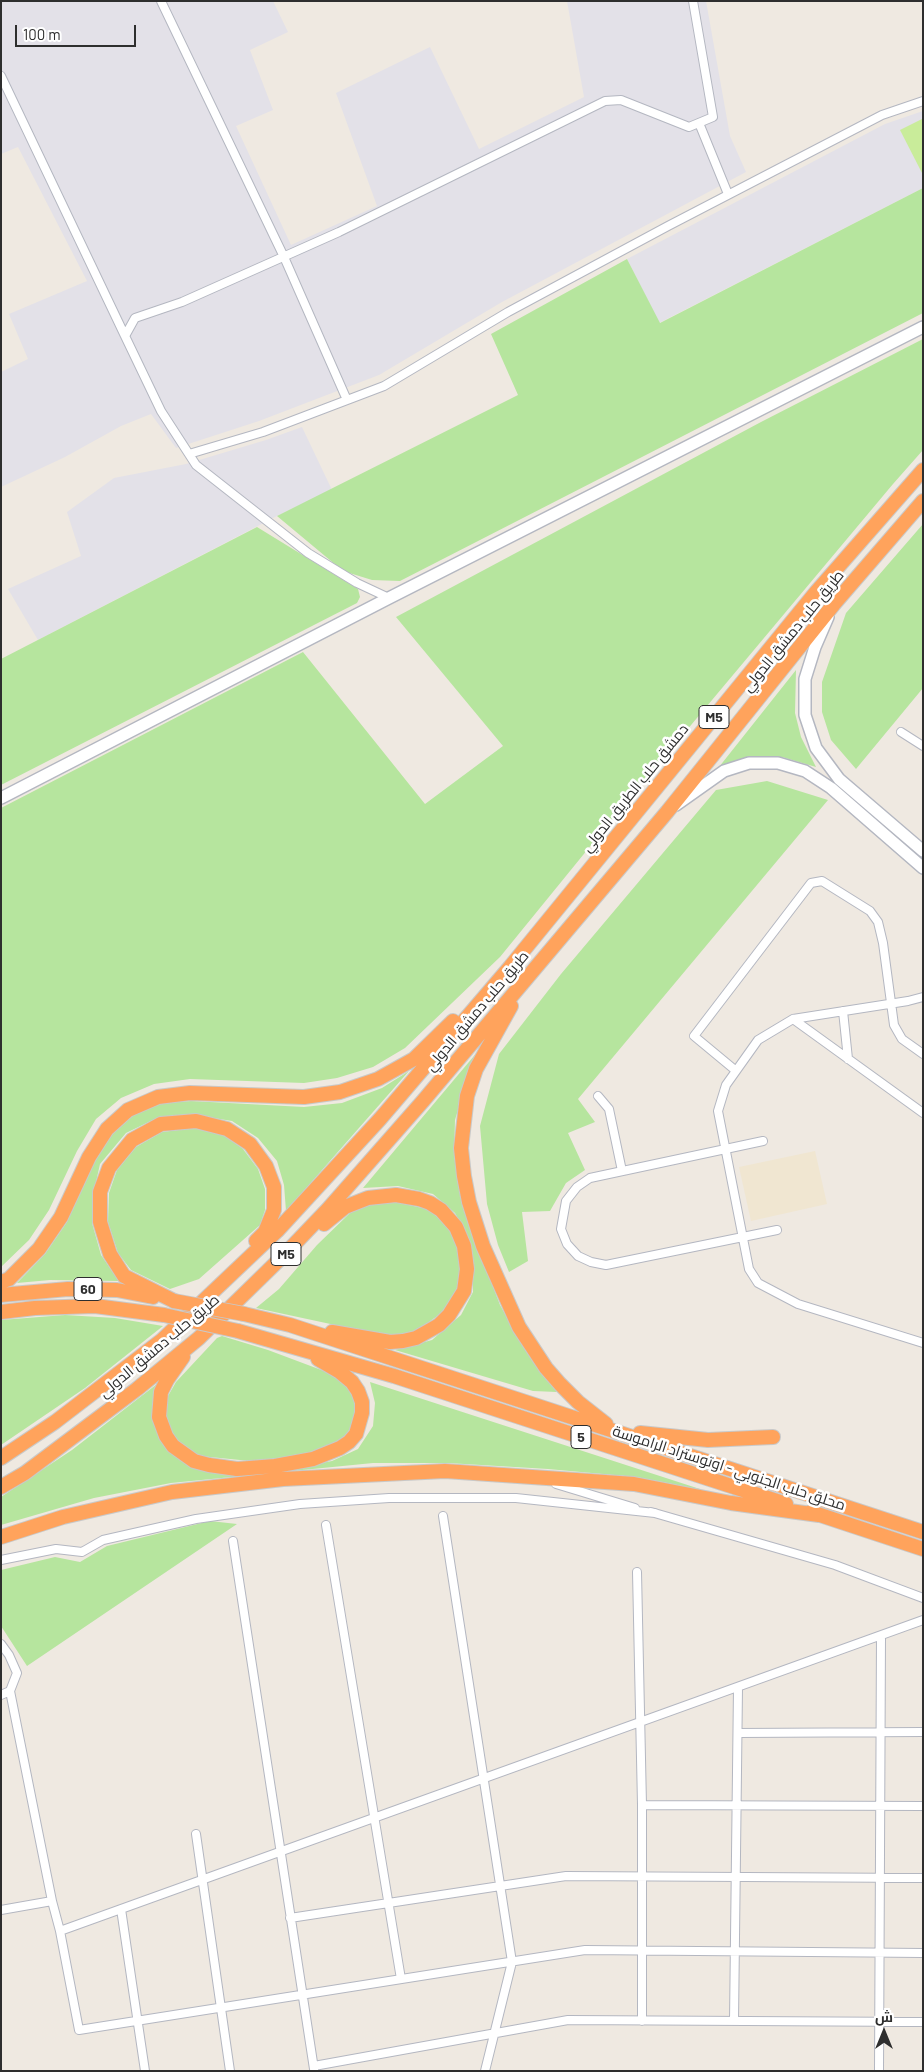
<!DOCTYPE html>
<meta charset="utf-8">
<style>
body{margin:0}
#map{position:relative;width:924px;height:2072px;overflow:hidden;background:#efe9e1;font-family:Barlow,Cairo,sans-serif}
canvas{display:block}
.frame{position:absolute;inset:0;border:2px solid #2e2e2e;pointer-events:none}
.north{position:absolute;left:859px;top:2007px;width:50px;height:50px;-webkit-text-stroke:4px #fff;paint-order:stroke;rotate:0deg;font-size:14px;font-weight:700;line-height:20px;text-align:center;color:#2e2e2e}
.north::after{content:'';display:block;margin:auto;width:18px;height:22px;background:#2e2e2e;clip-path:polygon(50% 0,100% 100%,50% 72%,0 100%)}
.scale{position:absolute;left:15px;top:25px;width:121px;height:22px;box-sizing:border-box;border:2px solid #2e2e2e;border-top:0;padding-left:6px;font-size:15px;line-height:18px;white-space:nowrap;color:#2e2e2e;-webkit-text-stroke:4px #fff;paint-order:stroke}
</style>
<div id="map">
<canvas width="924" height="2072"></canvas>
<div class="frame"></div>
<div class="north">ش</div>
<div class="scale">100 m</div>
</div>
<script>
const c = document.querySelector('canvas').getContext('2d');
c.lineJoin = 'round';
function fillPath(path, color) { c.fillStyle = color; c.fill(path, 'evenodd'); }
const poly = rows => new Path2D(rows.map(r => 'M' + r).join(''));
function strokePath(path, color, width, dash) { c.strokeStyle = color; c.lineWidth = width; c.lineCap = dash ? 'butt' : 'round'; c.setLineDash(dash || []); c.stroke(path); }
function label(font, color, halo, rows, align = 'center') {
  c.font = font + ' Barlow,Cairo,sans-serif'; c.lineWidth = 5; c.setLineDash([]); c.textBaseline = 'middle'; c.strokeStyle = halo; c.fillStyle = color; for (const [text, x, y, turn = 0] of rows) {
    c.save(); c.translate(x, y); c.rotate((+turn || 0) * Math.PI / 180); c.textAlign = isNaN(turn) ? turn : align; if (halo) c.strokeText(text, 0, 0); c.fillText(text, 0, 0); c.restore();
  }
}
const industrial = poly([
 [1,1,273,1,288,32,250,50,273,110,236,126,291,245,377,206,336,93,430,47,479,149,584,97,567,1,706,1,730,136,746,172,502,302,379,375,259,421,176,448,151,414,121,426,65,457,1,487,1,372,28,359,9,314,87,281,18,147,1,154],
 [923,111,923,188,659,323,627,259,885,124],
 [302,427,332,490,277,516,38,640,8,589,81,556,67,512,114,478,186,464,266,440]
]);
const education = poly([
 [815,1151,827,1204,751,1221,739,1167]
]);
const green = poly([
 [923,188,923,313,400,581,372,580,343,571,277,516,518,395,491,334,627,259,660,323],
 [923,339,923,450,893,484,614,817,500,957,405,1048,373,1067,337,1078,304,1083,190,1079,154,1084,121,1098,96,1119,77,1151,49,1210,29,1240,1,1267,1,808,303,652,425,804,503,746,396,617,761,422],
 [923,524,923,688,856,769,831,740,822,712,822,682,846,613],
 [257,527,358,589,360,597,357,603,1,785,1,659],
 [796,670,795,713,801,737,816,767,782,757,756,758,731,762,719,767],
 [767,781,828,800,578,1099,595,1122,568,1133,585,1170,566,1183,550,1211,522,1212,528,1261,509,1272,498,1245,487,1204,480,1126,499,1054,561,974,716,790],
 [479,1050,464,1089,455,1120,454,1155,462,1196,473,1234,500,1305,519,1339,557,1392,533,1391,395,1350,432,1340,461,1315,473,1292,473,1260,470,1241,455,1213,433,1194,398,1186,363,1188],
 [409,1071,286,1211,284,1185,277,1161,258,1138,232,1121,195,1115,159,1117,126,1133,100,1164,94,1191,92,1223,101,1255,119,1281,50,1280,17,1283,45,1254,67,1222,93,1161,110,1132,130,1116,160,1103,191,1101,304,1107,342,1103,382,1088],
 [194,1128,224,1135,243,1149,258,1169,265,1189,265,1210,260,1225,199,1279,170,1289,131,1270,118,1253,108,1222,109,1193,117,1170,136,1147,162,1132],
 [391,1201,427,1209,450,1226,459,1242,461,1273,457,1289,450,1302,440,1314,415,1332,391,1337,256,1308,279,1289,317,1245,351,1212,363,1205],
 [65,1315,115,1318,163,1326,85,1388,1,1445,1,1320],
 [222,1336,268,1350,332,1374,351,1387,356,1405,353,1424,344,1438,326,1449,293,1457,250,1461,200,1456,185,1447,174,1438,167,1426,165,1412,168,1396,176,1382,217,1338],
 [370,1382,703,1490,636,1477,548,1469,448,1463,373,1463,171,1483,94,1498,1,1525,1,1497,72,1450,157,1384,154,1407,171,1452,200,1470,235,1474,278,1471,332,1461,358,1449,373,1426,375,1403],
 [210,1521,237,1524,27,1666,1,1626,1,1570,55,1557,80,1562,107,1546]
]);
const pitch = poly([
 [922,119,923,120,922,173,900,130]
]);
const street = poly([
 [161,1,284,257,347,400],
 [1,76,125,336],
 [699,123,728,194],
 [189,454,263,432,384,386,508,312,668,226,882,115,923,101],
 [389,598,357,583,308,553,196,465,161,411,125,336,135,318,182,302,339,232,605,101,621,100,689,127,713,117,693,1],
 [901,732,923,746],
 [923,997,908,1001,793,1019,758,1040,726,1085,718,1111,749,1269,758,1283,798,1304,923,1343],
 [843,1011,848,1059],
 [793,1019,923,1113],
 [735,1070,694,1036,811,883,822,881,870,911,878,922,883,943,894,1025,902,1039,923,1054],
 [598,1096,609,1109,622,1171],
 [763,1141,590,1178,577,1187,566,1201,561,1229,567,1244,578,1256,591,1262,606,1265,777,1230],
 [556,1484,635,1508],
 [651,1512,835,1565,923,1598],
 [443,1516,512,1962,485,2071],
 [326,1525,401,1979],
 [233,1541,314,2069],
 [1,1560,56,1549,82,1552,103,1540,196,1519,300,1504,389,1498,516,1498,655,1513],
 [637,1572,642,1805,923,1806],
 [1,1644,9,1655,17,1673,10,1691,1,1695],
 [10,1691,52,1901],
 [738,1733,923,1732],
 [196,1834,230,2071],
 [121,1909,145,2071],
 [1,1910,52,1901,60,1931,923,1620],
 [290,1918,566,1876,923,1878],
 [60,1931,79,2030,585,1950,923,1953],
 [642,2021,642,1805],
 [734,2021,738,1688],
 [314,2066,568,2020,923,2022],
 [879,2071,881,1636]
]);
const secondary = poly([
 [828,617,815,647,805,679,805,715,816,748,839,779,923,851],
 [1,798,389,598,923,327],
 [676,805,724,771,749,763,778,763,805,771,831,788,923,868]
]);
const highway = poly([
 [511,1006,476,1069,467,1096,461,1148,464,1176,469,1202,483,1246,519,1327,546,1368,560,1384,578,1402,606,1424],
 [324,1224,345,1207,368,1198,396,1195,419,1199,430,1203,441,1210,456,1227,464,1246,467,1269,464,1291,449,1315,439,1325,416,1338,403,1341,390,1342,332,1332],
 [1,1282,9,1279,39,1249,61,1217,89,1157,107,1129,128,1110,158,1097,190,1093,304,1097,340,1092,378,1079,414,1059,453,1021],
 [1,1295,68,1289,117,1290,153,1297],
 [174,1301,124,1276,110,1254,100,1222,100,1192,109,1168,132,1140,161,1124,196,1121,227,1129,250,1144,266,1166,274,1187,274,1210,265,1232,256,1241],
 [1,1312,35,1308,95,1306,164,1315],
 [244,1314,290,1325,923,1532],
 [238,1331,394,1376,786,1504],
 [183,1357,167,1380,161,1392,159,1417,166,1436,173,1446,194,1461,209,1465,237,1469,275,1466,313,1459,340,1448,349,1442,356,1434,362,1413,362,1402,358,1391,352,1382,340,1372,318,1359],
 [640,1433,708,1440,773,1437],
 [1,1458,55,1422,162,1340,277,1231,380,1119,510,967,817,591,923,470],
 [1,1487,25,1473,137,1389,199,1338,284,1255,328,1209,423,1101,667,812,834,604,923,501],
 [811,1512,923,1549],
 [1,1537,63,1517,172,1492,283,1479,445,1471,634,1484,731,1503,819,1515]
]);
const highwayBridge = poly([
 [174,1301,244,1314],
 [164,1315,238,1331]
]);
const shields = [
 [714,717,30],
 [286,1254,30],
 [88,1289,28],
 [581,1437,20]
];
const shieldNames = [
 ["M5",714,717],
 ["M5",286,1254],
 ["60",88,1289],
 ["5",581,1437]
];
const streetNames = [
 ["طريق حلب دمشق الدولي",793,631,-51],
 ["دمشق حلب الطريق الدولي",635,788,-51],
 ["طريق حلب دمشق الدولي",477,1011,-50],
 ["طريق حلب دمشق الدولي",159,1346,-40],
 ["محلق حلب الجنوبي - اوتوستراد الراموسة",729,1468,18]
];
fillPath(industrial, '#e3e1e8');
fillPath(education, '#f0e6d1');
fillPath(green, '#b6e59e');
fillPath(pitch, '#c9ec9a');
strokePath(street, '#b4b7c1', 10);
strokePath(secondary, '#b4b7c1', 14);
strokePath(highway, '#c9c9c9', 16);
strokePath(street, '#fff', 8);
strokePath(secondary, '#fff', 11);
strokePath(highway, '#ffa35c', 14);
strokePath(highwayBridge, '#c9c9c9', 16, []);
strokePath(highwayBridge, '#ffa35c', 14);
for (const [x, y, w] of shields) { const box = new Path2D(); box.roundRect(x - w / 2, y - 11.5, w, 23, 4); c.fillStyle = '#fff'; c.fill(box); strokePath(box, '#2e2e2e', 1); }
label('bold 14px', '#2e2e2e', null, shieldNames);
label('15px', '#2e2e2e', '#fff', streetNames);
</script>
